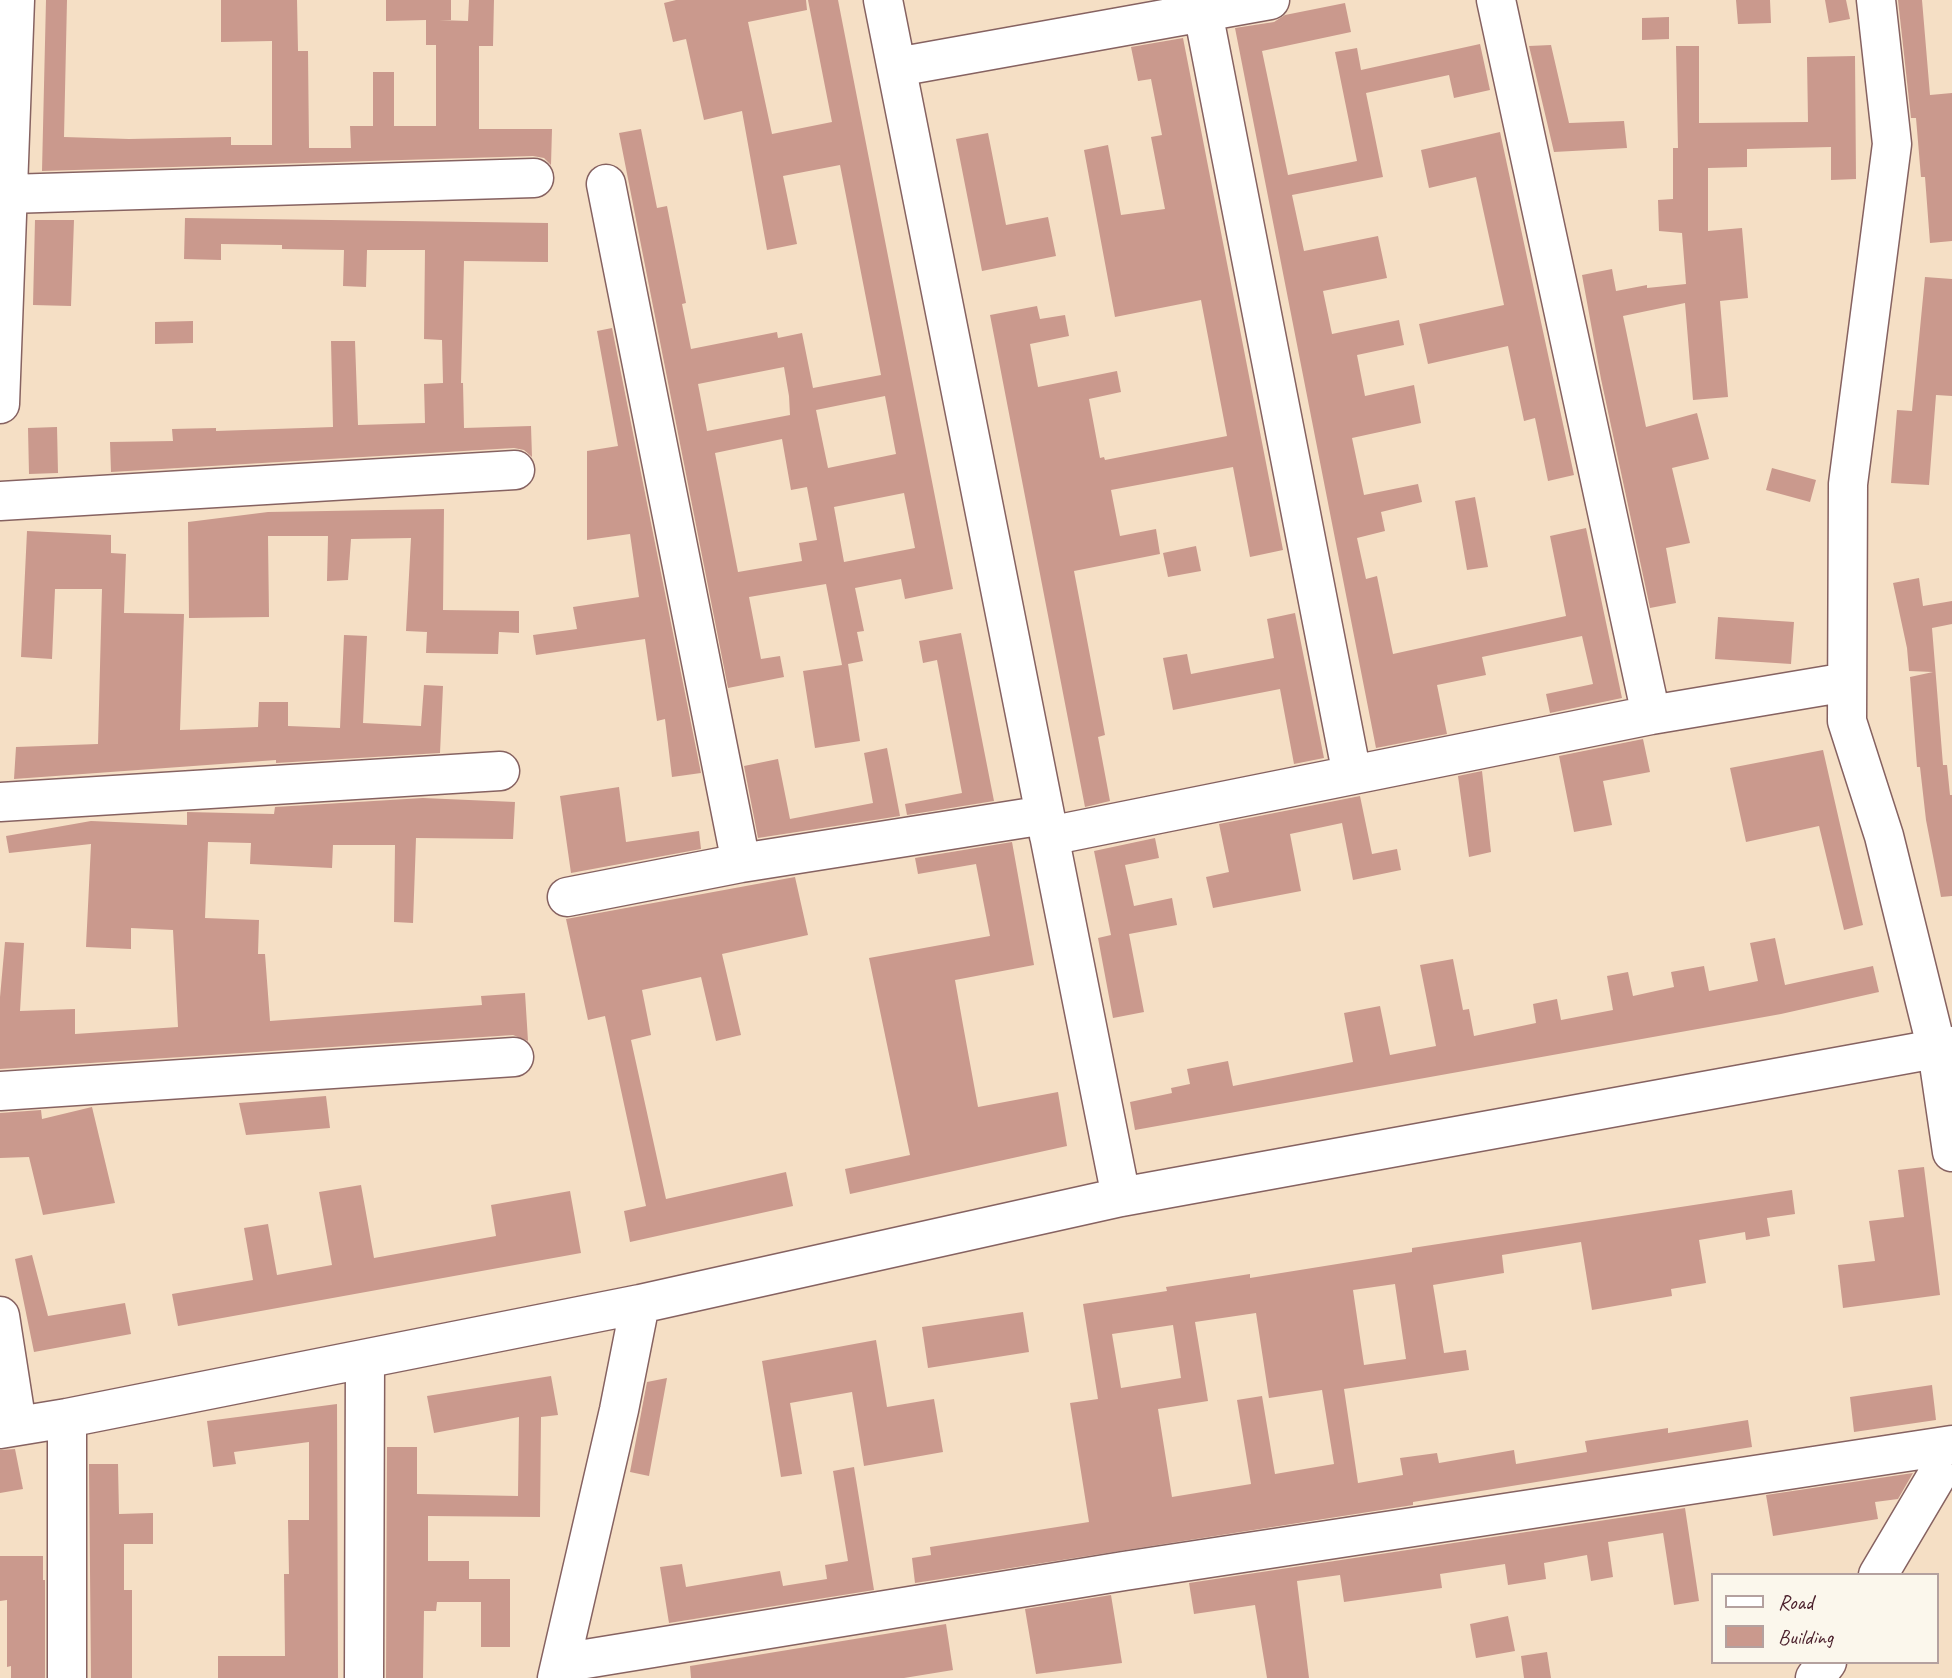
<!DOCTYPE html>
<style>
body{margin:0}
#map{position:relative;width:1952px;height:1678px;overflow:hidden;background:#f5dfc5;font-family:Caveat,sans-serif}
canvas{display:block}
.legend{position:absolute;left:1711px;top:1573px;width:228px;height:91px;box-sizing:border-box;background:#fbf7ec;border:2px solid #b4a19f;margin:0;padding:9px 12px;list-style:none;font-size:21px;color:#4a1f2b}
.legend li{display:flex;align-items:center;gap:14px;height:35px}
.legend b{width:35px;border:2px solid #b4a19f}
</style>
<div id="map">
<canvas width="1952" height="1678"></canvas>
<ul class="legend">
<li><b style="height:9px;background:#fff"></b>Road</li>
<li><b style="height:19px;background:#ca998d"></b>Building</li>
</ul>
</div>
<script>
const c = document.querySelector('canvas').getContext('2d');
c.lineJoin = 'round';
function fillPath(path, color) { c.fillStyle = color; c.fill(path, 'evenodd'); }
const poly = rows => new Path2D(rows.map(r => 'M' + r).join(''));
function strokePath(path, color, width, dash) { c.strokeStyle = color; c.lineWidth = width; c.lineCap = dash ? 'butt' : 'round'; c.setLineDash(dash || []); c.stroke(path); }
const building = poly([
 [46,0,67,0,64,137,129,139,231,137,231,145,272,145,272,41,221,42,221,0,297,0,298,51,308,51,309,148,351,148,350,126,373,126,373,72,394,72,394,126,436,126,436,45,426,45,426,20,386,21,386,0,451,0,451,20,439,20,468,21,469,0,494,0,493,46,479,46,479,129,552,129,551,165,544,158,533,156,42,171],
 [676,0,806,0,807,10,748,22,772,134,832,122,808,0,838,0,953,589,905,599,901,579,855,588,864,631,857,632,863,661,843,665,848,664,860,741,815,748,803,671,842,665,826,584,749,597,761,659,780,656,784,677,728,688,619,133,641,129,657,208,667,206,686,303,682,304,691,349,777,332,778,338,802,333,813,388,881,375,840,165,783,176,797,244,767,250,742,111,704,120,686,39,673,42,664,3],
 [784,367,789,396,790,415,707,431,698,384],
 [885,396,896,454,828,468,816,410],
 [782,439,791,490,807,487,817,540,799,543,802,561,738,572,715,453],
 [904,493,915,548,844,562,834,507],
 [1736,0,1770,0,1771,23,1738,24],
 [1825,0,1846,0,1850,19,1829,23],
 [1898,0,1922,0,1930,95,1952,93,1952,241,1930,243,1925,177,1921,177,1916,118,1911,118],
 [1345,3,1351,32,1262,51,1288,175,1357,161,1335,52,1357,48,1361,70,1480,44,1490,90,1454,98,1449,75,1366,93,1383,177,1292,195,1304,251,1378,236,1387,278,1323,291,1332,334,1399,320,1404,345,1357,355,1365,396,1414,385,1421,423,1352,438,1364,495,1418,484,1422,502,1381,512,1385,531,1357,538,1366,579,1377,576,1393,654,1566,616,1550,536,1586,528,1622,698,1550,713,1546,694,1593,684,1582,636,1482,657,1486,675,1437,685,1447,734,1376,748,1235,28,1274,22,1285,15],
 [1669,17,1669,39,1642,40,1642,18],
 [1183,38,1283,550,1250,557,1233,467,1111,490,1120,536,1156,529,1160,554,1074,571,1105,735,1098,737,1110,801,1085,807,990,315,1037,306,1040,319,1065,315,1069,336,1030,344,1038,387,1117,371,1121,392,1089,399,1100,458,1104,457,1105,460,1227,436,1201,300,1115,317,1084,150,1108,145,1121,215,1165,209,1151,137,1162,135,1151,79,1138,81,1131,47],
 [1551,45,1569,123,1624,121,1627,148,1554,152,1529,46],
 [1676,46,1699,46,1699,123,1808,122,1807,57,1855,56,1856,179,1831,180,1831,147,1747,149,1747,167,1708,168,1708,231,1742,228,1748,298,1720,301,1728,397,1693,400,1685,303,1623,316,1646,427,1697,413,1709,459,1672,468,1690,543,1666,548,1676,603,1650,608,1601,379,1582,275,1612,269,1616,291,1647,285,1647,288,1686,284,1682,233,1659,231,1658,200,1673,199,1673,148,1678,148],
 [1500,132,1574,475,1548,481,1535,418,1524,421,1508,346,1428,364,1419,324,1504,305,1476,177,1429,188,1421,150],
 [988,133,1006,225,1048,217,1056,256,982,271,956,139],
 [185,218,548,223,548,262,464,261,461,383,463,383,464,428,531,426,532,457,524,450,514,448,111,472,110,442,173,441,172,429,216,428,216,431,333,427,331,341,355,341,358,425,425,423,424,384,443,383,442,340,424,339,425,250,367,250,366,287,343,286,344,250,282,249,282,245,221,244,221,260,184,259],
 [35,220,74,220,71,306,33,305],
 [1925,277,1952,279,1952,396,1936,395,1929,485,1891,483,1897,410,1912,411],
 [193,321,193,343,155,344,155,322],
 [612,328,701,773,672,777,665,719,657,721,645,639,536,655,533,635,577,629,573,607,639,597,630,534,587,540,587,451,618,446,597,331],
 [57,427,58,473,29,474,28,428],
 [1772,468,1816,480,1810,502,1766,490],
 [1475,497,1488,567,1467,570,1455,501],
 [444,509,443,610,519,611,519,633,499,632,498,654,426,653,427,632,406,631,411,538,351,539,348,580,327,581,328,536,268,536,269,617,189,618,188,522,268,512],
 [27,531,111,535,111,553,126,554,124,613,184,614,180,730,258,727,259,702,288,702,288,726,340,728,344,635,367,636,363,723,421,726,424,685,443,686,440,753,276,763,276,760,14,779,16,747,98,744,102,589,55,589,52,659,21,657],
 [1196,546,1201,571,1168,577,1163,553],
 [1919,578,1923,606,1952,601,1952,624,1932,628,1943,765,1947,765,1950,795,1952,795,1952,896,1941,897,1926,820,1920,767,1917,767,1910,677,1933,672,1909,671,1907,648,1893,583],
 [1295,613,1324,758,1294,764,1280,689,1173,710,1163,658,1187,654,1191,674,1274,658,1267,619],
 [1718,617,1794,622,1791,664,1715,659],
 [961,633,994,801,907,815,905,804,962,793,937,660,923,663,919,641],
 [1643,739,1650,772,1603,781,1612,825,1574,832,1559,756],
 [887,748,900,816,758,838,744,766,778,759,790,819,873,803,864,753],
 [1823,750,1863,925,1844,930,1819,826,1746,842,1730,768],
 [1482,771,1491,852,1469,857,1458,776],
 [619,787,626,842,699,831,701,849,571,873,560,796],
 [1360,796,1372,854,1397,849,1401,870,1353,880,1342,823,1290,834,1301,891,1213,908,1206,877,1229,872,1219,824],
 [423,798,515,802,513,839,416,838,413,923,394,922,395,845,333,845,332,868,250,864,251,843,208,842,205,918,259,920,258,954,265,954,270,1021,482,1005,481,996,525,993,528,1041,513,1035,0,1069,0,997,5,942,24,943,20,1011,75,1009,75,1034,178,1027,173,930,131,928,131,949,86,947,91,844,9,853,6,836,91,821,187,825,187,812,274,814,275,807],
 [1155,838,1159,858,1125,865,1134,906,1172,898,1177,925,1129,934,1144,1012,1113,1018,1098,938,1111,935,1094,851],
 [1012,842,1034,965,955,980,963,1025,978,1107,1058,1092,1067,1146,850,1194,845,1169,910,1155,869,958,990,936,976,864,918,874,915,858],
 [795,877,808,935,722,954,741,1035,716,1041,701,977,642,990,651,1035,631,1040,666,1199,786,1172,793,1206,630,1242,624,1211,646,1206,605,1016,588,1020,566,919],
 [1775,938,1785,985,1873,966,1879,992,1781,1014,1135,1130,1130,1102,1172,1093,1171,1088,1190,1084,1187,1069,1228,1061,1233,1086,1353,1062,1344,1013,1380,1006,1390,1055,1436,1046,1420,965,1453,959,1463,1010,1469,1009,1474,1036,1536,1023,1533,1004,1557,999,1561,1020,1613,1010,1607,976,1628,972,1633,996,1674,987,1671,972,1704,966,1709,991,1758,981,1750,943],
 [326,1096,330,1128,246,1135,239,1103],
 [92,1107,115,1203,43,1215,29,1157,0,1158,0,1113,41,1110,42,1119],
 [1924,1167,1940,1295,1843,1308,1838,1265,1875,1261,1869,1221,1904,1217,1898,1170],
 [361,1185,374,1258,496,1236,491,1205,570,1191,581,1253,178,1326,172,1294,253,1280,244,1228,268,1224,277,1275,332,1265,319,1192],
 [1792,1190,1795,1214,1767,1218,1770,1236,1746,1240,1745,1232,1699,1240,1706,1283,1671,1289,1672,1296,1592,1310,1581,1242,1502,1255,1504,1273,1433,1285,1444,1353,1466,1350,1469,1370,1344,1389,1358,1483,1403,1475,1400,1458,1437,1453,1439,1463,1514,1450,1516,1464,1587,1452,1585,1441,1668,1428,1668,1433,1748,1420,1752,1447,1413,1502,1413,1505,915,1583,912,1558,931,1555,930,1547,1089,1522,1070,1403,1098,1399,1083,1304,1167,1291,1166,1287,1250,1274,1250,1278,1412,1252,1412,1248],
 [1395,1284,1406,1359,1364,1365,1353,1290],
 [1256,1313,1269,1398,1322,1390,1334,1464,1275,1474,1262,1396,1237,1400,1251,1484,1172,1497,1158,1409,1208,1401,1195,1322],
 [1173,1325,1181,1378,1121,1388,1112,1334],
 [32,1255,48,1316,125,1303,131,1334,34,1352,15,1259],
 [1023,1312,1029,1352,928,1368,922,1327],
 [876,1340,887,1407,934,1399,943,1452,864,1466,852,1392,790,1403,802,1474,781,1477,762,1361],
 [551,1376,558,1415,541,1417,540,1517,428,1516,428,1561,469,1561,469,1579,510,1579,510,1647,481,1647,481,1602,437,1602,436,1611,424,1611,423,1678,386,1678,387,1447,417,1447,417,1494,518,1496,519,1417,434,1433,427,1396],
 [667,1378,649,1476,630,1472,647,1382],
 [1932,1385,1936,1420,1854,1432,1850,1397],
 [337,1404,338,1678,218,1678,218,1656,285,1656,284,1574,289,1574,288,1520,309,1520,309,1442,234,1452,236,1464,213,1467,207,1421],
 [15,1449,23,1489,0,1493,0,1450],
 [89,1464,118,1464,119,1514,153,1513,153,1544,124,1544,124,1590,132,1590,132,1678,91,1678],
 [854,1467,874,1590,669,1623,660,1567,682,1564,686,1587,780,1571,783,1586,827,1579,825,1565,848,1561,833,1471],
 [1913,1473,1898,1499,1875,1502,1878,1519,1773,1536,1766,1495],
 [1685,1508,1699,1601,1674,1605,1663,1533,1608,1542,1613,1577,1591,1581,1587,1555,1544,1563,1546,1579,1508,1585,1505,1564,1440,1574,1442,1588,1344,1602,1340,1575,1297,1581,1309,1678,1267,1678,1255,1605,1194,1614,1189,1583],
 [0,1556,43,1556,43,1580,45,1580,45,1678,11,1678,11,1666,7,1667,7,1600,0,1601],
 [1111,1595,1122,1663,1036,1674,1025,1609],
 [1508,1616,1515,1651,1476,1658,1470,1624],
 [946,1624,953,1670,904,1678,691,1678,690,1666],
 [1547,1652,1551,1678,1524,1678,1521,1656]
]);
const minor = poly([
 [883,0,1121,1197],
 [1496,0,1651,715],
 [1876,0,1892,144,1848,484,1847,721,1884,836,1937,1050,1952,1152],
 [1203,12,1352,775],
 [897,67,1270,0],
 [606,184,741,863],
 [8,194,534,178],
 [0,404,15,0],
 [0,501,515,470],
 [0,802,500,771],
 [1049,836,1651,715,1847,682],
 [567,897,741,863,1045,815],
 [0,1091,514,1057],
 [0,1316,17,1425],
 [67,1418,67,1678],
 [0,1429,67,1418,640,1304,1121,1197,1952,1046],
 [1878,1575,1952,1450],
 [561,1663,1124,1571,1952,1445],
 [364,1678,365,1360],
 [557,1678,619,1410,640,1304],
 [1815,1678,1827,1662]
]);
fillPath(building, '#ca998d');
strokePath(minor, '#866261', 41);
strokePath(minor, '#fff', 38);
</script>
